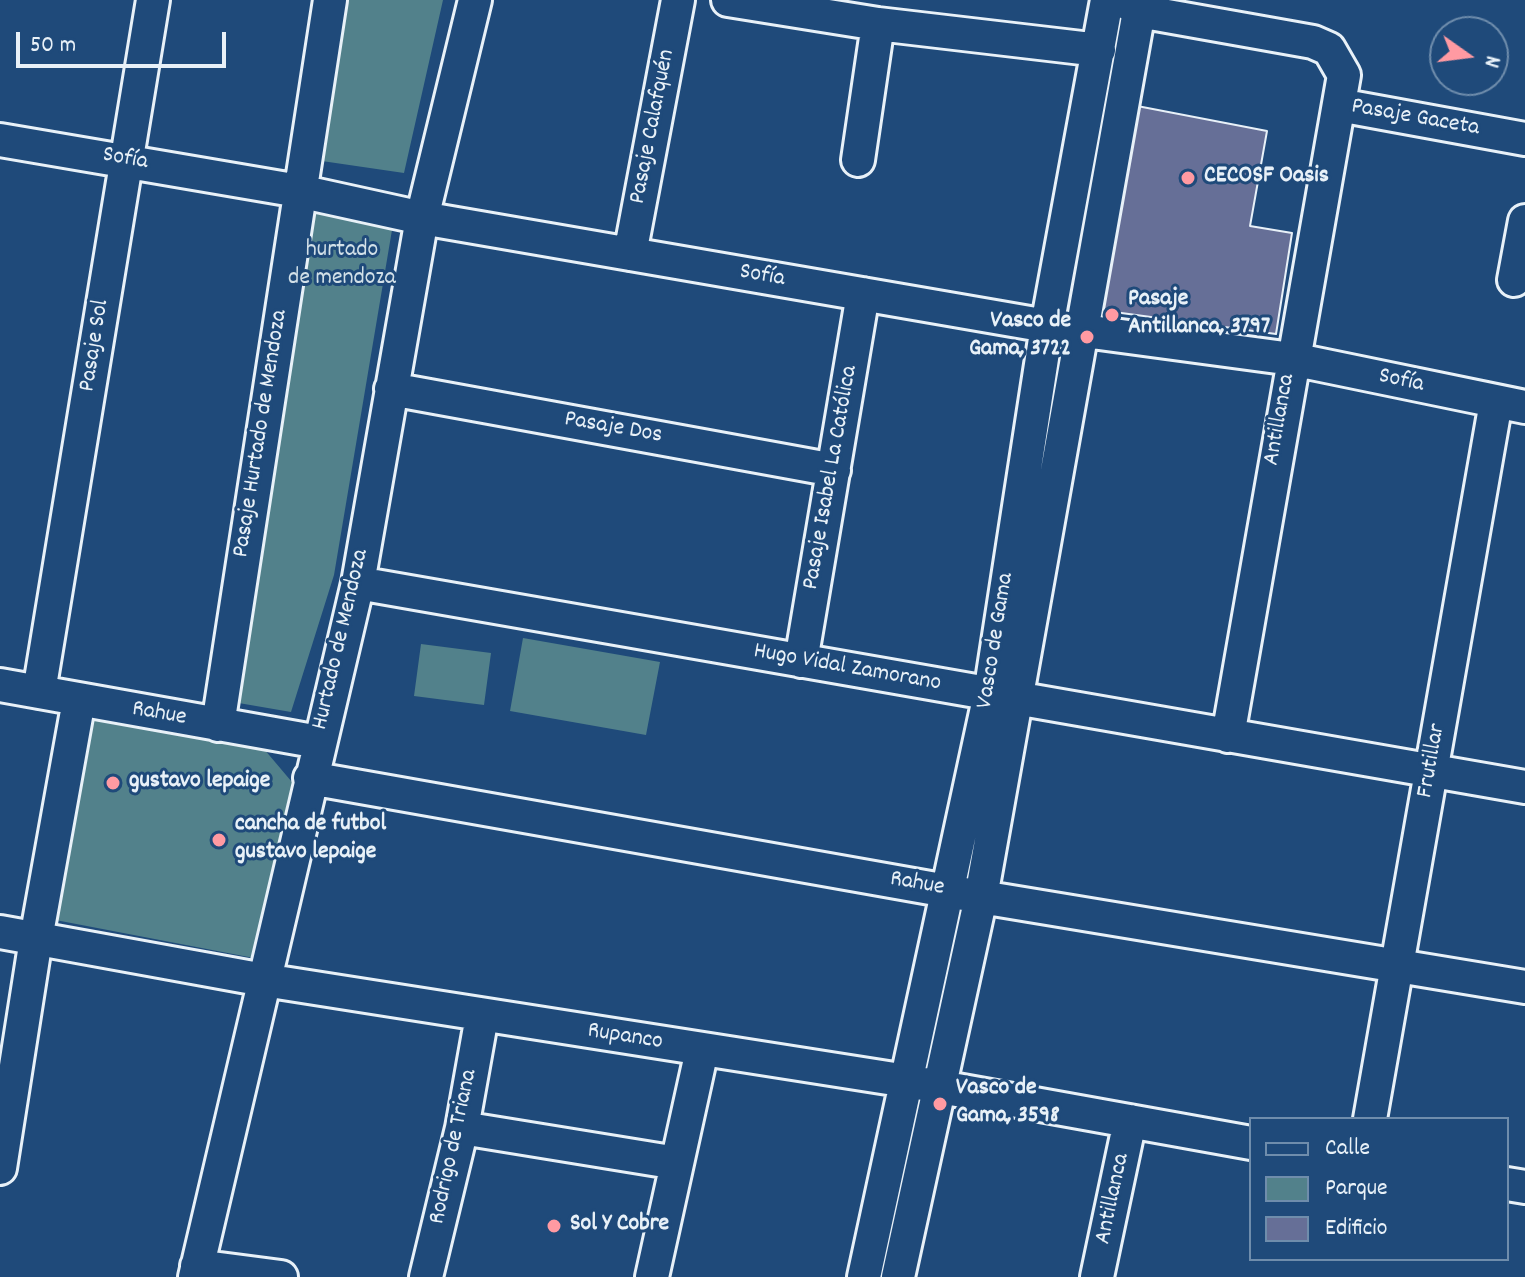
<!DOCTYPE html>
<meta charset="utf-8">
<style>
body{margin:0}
#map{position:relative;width:1525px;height:1277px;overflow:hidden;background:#1f4a7a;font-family:Dekko,sans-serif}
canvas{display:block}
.legend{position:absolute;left:1249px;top:1117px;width:260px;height:144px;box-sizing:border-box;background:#1f4a7a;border:2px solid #6f8dac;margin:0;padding:10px 14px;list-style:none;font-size:24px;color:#e8f1f8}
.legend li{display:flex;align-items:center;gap:16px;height:40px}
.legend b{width:40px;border:2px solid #6f8dac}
.north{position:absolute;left:1429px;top:16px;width:80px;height:80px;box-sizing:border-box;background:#1f4a7a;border:2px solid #6f8dac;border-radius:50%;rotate:104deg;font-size:22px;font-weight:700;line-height:32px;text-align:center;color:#e8f1f8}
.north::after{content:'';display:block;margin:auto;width:28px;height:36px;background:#ff9aa2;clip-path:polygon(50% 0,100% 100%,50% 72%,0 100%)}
.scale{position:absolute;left:16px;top:32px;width:210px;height:36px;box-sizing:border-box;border:4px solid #e8f1f8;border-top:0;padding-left:10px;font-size:24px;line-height:28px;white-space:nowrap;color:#e8f1f8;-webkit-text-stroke:6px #1f4a7a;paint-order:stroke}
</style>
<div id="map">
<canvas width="1525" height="1277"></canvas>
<ul class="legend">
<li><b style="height:10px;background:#1f4a7a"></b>Calle</li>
<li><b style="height:22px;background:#52818b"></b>Parque</li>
<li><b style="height:22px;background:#666f97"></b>Edificio</li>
</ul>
<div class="north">N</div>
<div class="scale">50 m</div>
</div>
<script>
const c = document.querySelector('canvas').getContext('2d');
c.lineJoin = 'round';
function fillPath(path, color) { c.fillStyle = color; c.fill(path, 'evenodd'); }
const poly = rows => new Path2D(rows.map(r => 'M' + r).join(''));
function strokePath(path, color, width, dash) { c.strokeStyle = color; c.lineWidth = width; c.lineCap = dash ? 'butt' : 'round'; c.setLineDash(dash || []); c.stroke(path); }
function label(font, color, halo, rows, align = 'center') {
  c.font = font + ' Dekko,sans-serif'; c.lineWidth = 6; c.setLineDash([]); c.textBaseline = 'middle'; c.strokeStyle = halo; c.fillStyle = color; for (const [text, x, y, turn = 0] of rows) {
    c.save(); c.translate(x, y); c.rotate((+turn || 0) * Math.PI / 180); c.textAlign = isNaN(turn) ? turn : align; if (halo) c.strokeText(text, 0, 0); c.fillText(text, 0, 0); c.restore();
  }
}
const green = poly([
 [342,0,443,0,404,173,315,160],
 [307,212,393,224,334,575,291,712,227,701],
 [523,638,660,662,646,735,510,711],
 [421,644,491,653,484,705,414,696],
 [84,718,264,749,297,788,259,959,45,918]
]);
const building = poly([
 [1132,105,1267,131,1250,226,1292,233,1276,334,1092,309,1132,105]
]);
const minor = poly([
 [728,0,878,24,1099,50],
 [1123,0,1139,11,1313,42,1329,49,1344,75,1228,736],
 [1339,105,1525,139],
 [0,140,299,191,422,218,1047,326,1292,359,1525,407],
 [858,160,878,24],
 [630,254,678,0],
 [1514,280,1525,221],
 [391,389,834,470],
 [358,583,1525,787],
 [801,661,863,294],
 [0,685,319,742],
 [39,692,153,0],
 [218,725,330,0],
 [310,778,981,897,1525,987],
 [0,932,264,980,907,1081,1251,1143],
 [1370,1119,1496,402],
 [462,1128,677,1163],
 [0,1168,36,939,79,700],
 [1507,1184,1525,1187],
 [197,1266,281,1277],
 [195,1277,358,583,422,218,475,0],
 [426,1277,462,1128,482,1016],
 [652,1277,702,1050],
 [864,1277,990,694,1047,326,1107,0],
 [898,1277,981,897,1139,11],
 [1097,1277,1130,1121]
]);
const markers = [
 [1188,178,8,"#ff9aa2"],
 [1112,315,8,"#ff9aa2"],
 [1087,337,8,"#ff9aa2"],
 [113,783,8,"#ff9aa2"],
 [219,840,8,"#ff9aa2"],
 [940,1104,8,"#ff9aa2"],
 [554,1226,8,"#ff9aa2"]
];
const streetNames = [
 ["Pasaje Gaceta",1415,119,10],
 ["Pasaje Calafquén",654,127,-79],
 ["Sofía",125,160,10],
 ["Sofía",762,277,10],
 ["Pasaje Sol",96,346,-81],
 ["Sofía",1401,382,12],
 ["Antillanca",1281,420,-80],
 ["Pasaje Dos",613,429,10],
 ["Pasaje Hurtado de Mendoza",262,434,-81],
 ["Pasaje Isabel La Católica",832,478,-80],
 ["Hurtado de Mendoza",342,640,-77],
 ["Vasco de Gama",997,641,-81],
 ["Hugo Vidal Zamorano",847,669,10],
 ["Rahue",159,715,10],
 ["Frutillar",1433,761,-80],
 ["Rahue",917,885,10],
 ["Rupanco",625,1038,9],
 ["Rodrigo de Triana",455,1147,-78],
 ["Antillanca",1114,1199,-78]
];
const poiNames = [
 ["CECOSF Oasis",1204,178],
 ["Pasaje",1128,301],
 ["Antillanca, 3797",1128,329],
 ["Vasco de",1071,323,"right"],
 ["Gama, 3722",1071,351,"right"],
 ["gustavo lepaige",129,783],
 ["cancha de futbol",235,826],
 ["gustavo lepaige",235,854],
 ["Vasco de",956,1090],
 ["Gama, 3598",956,1118],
 ["Sol Y Cobre",570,1226]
];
const parkNames = [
 ["hurtado",342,252],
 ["de mendoza",342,280]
];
fillPath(green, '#52818b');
fillPath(building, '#666f97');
strokePath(building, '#e8f1f8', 2);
strokePath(minor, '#e8f1f8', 38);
strokePath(minor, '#1f4a7a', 32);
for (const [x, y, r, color] of markers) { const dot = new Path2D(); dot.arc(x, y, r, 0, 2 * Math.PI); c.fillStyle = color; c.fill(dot); strokePath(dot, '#1f4a7a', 3); }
label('24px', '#e8f1f8', '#1f4a7a', streetNames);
label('bold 24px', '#e8f1f8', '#1f4a7a', poiNames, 'left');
label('24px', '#d2e0e8', '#1f4a7a', parkNames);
</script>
